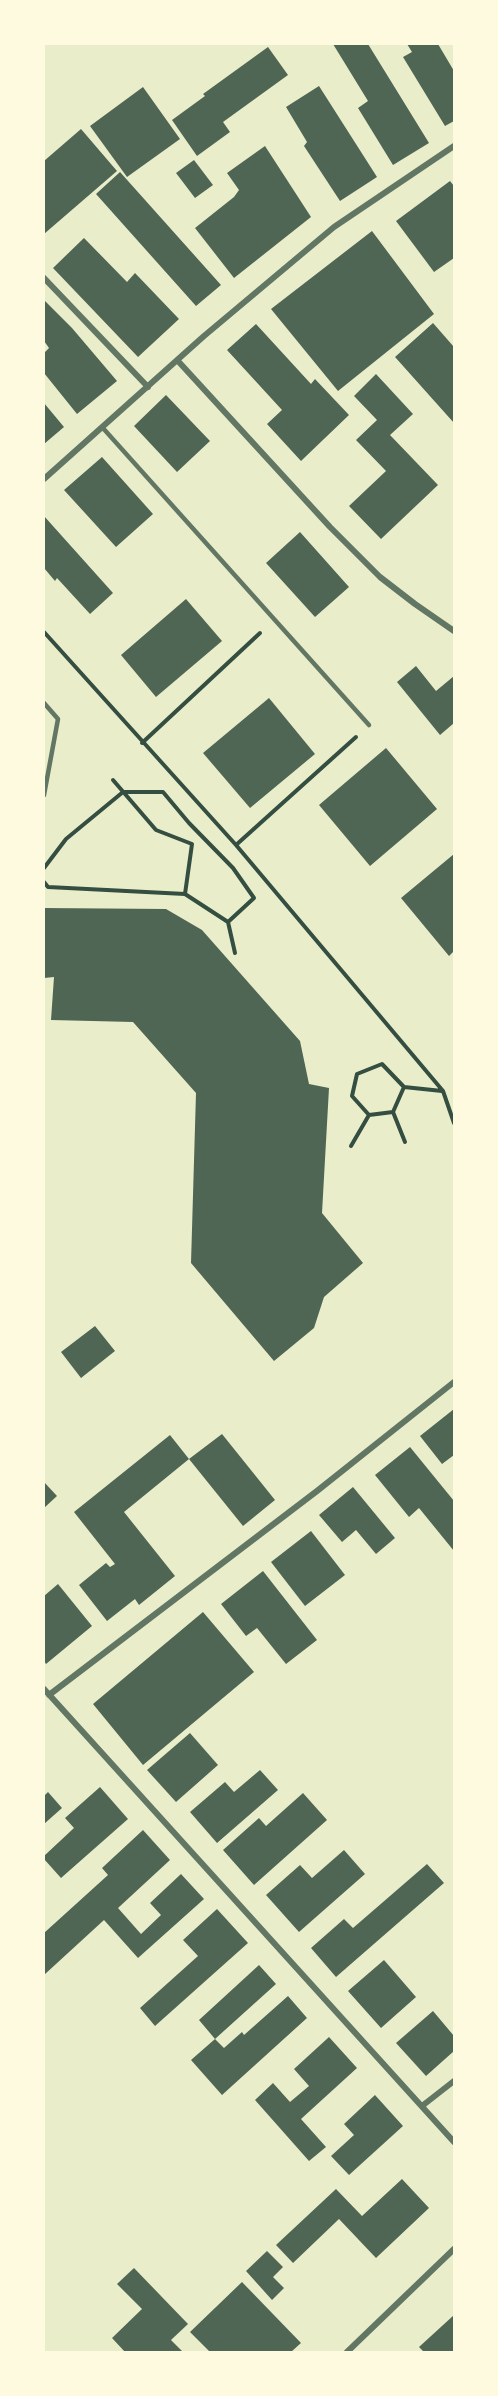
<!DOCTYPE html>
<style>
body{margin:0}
#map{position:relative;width:498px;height:2396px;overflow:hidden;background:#e9edc9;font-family:"IBM Plex Serif",serif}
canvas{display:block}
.frame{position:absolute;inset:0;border:45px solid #fefae0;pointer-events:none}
</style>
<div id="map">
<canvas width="498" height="2396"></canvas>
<div class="frame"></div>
</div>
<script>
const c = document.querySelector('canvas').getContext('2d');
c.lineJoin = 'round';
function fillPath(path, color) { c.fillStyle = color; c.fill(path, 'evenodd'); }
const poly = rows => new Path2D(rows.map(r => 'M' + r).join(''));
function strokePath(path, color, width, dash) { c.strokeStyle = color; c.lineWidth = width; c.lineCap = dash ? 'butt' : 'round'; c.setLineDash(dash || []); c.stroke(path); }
const building = poly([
 [333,44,368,44,429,143,393,165,358,108,368,101],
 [407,44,438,44,454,71,454,121,445,126,403,57,412,52],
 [268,47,288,75,223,122,230,132,197,156,172,120,205,96,203,94],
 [319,86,377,177,340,201,304,146,307,142,286,107],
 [143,87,180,139,127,177,90,126],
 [81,129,117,171,44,234,44,161],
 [265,146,311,217,234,278,195,228,234,197,239,190,227,173],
 [194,160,213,185,195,198,176,173],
 [120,172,221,285,196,306,96,194],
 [450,181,454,186,454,258,434,272,396,221],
 [372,231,434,314,338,391,271,309],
 [84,238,127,282,135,273,179,319,138,357,53,268],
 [44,300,72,328,117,381,77,414,44,373,44,353,49,348,44,341],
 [433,323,454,347,454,423,395,357],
 [256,324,311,384,315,379,349,415,301,461,267,424,282,410,227,350],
 [376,374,413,414,390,435,438,485,381,539,349,506,386,471,356,440,377,420,354,396],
 [166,395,210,441,177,472,134,426],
 [44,403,64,427,44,444],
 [102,457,153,514,116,547,64,490],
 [44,516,113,593,90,614,57,578,55,581,44,568],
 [300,532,349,587,315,617,266,563],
 [186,599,222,641,156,697,121,655],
 [416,666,436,691,454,676,454,723,440,735,397,682],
 [269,698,315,754,250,808,203,753],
 [386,748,437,809,370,866,319,805],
 [454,854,454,951,449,956,401,898],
 [44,908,166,909,202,930,300,1041,309,1084,329,1088,322,1213,363,1263,324,1297,314,1328,274,1361,191,1263,196,1093,133,1022,51,1020,54,977,44,978],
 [95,1326,115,1351,81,1378,61,1352],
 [454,1409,454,1455,442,1464,420,1436],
 [222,1434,275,1500,243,1526,189,1459],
 [170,1435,189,1459,124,1512,175,1576,139,1605,135,1599,107,1621,79,1585,106,1563,110,1567,115,1564,74,1512],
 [410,1447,454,1501,454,1551,419,1508,409,1517,375,1475],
 [44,1482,57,1496,44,1508],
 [353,1487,395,1538,376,1554,356,1530,342,1542,319,1515],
 [311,1531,345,1575,305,1606,271,1562],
 [263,1571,317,1640,286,1664,257,1628,246,1636,221,1604],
 [58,1584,92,1626,46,1664,44,1661,44,1596],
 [203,1612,254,1672,143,1765,93,1704],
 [190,1733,218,1765,176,1802,147,1770],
 [260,1770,278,1790,217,1843,190,1812,225,1782,234,1792],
 [100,1787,128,1819,61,1878,44,1859,44,1856,74,1828,65,1818],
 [48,1792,62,1808,44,1824,44,1796],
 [303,1793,327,1820,254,1885,223,1850,259,1818,266,1826],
 [143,1830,170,1860,118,1908,141,1934,161,1915,150,1903,181,1874,204,1899,138,1958,104,1920,44,1975,44,1933,108,1875,102,1868],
 [344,1850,365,1874,299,1932,266,1895,300,1865,312,1878],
 [427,1864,444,1883,336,1977,311,1948,344,1919,353,1928],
 [217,1909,248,1943,155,2026,140,2008,198,1956,183,1940],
 [384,1960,416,1997,381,2028,348,1991],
 [259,1965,276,1984,215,2039,199,2020],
 [288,1996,307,2018,222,2095,191,2060,215,2039,224,2048,242,2032,244,2035],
 [433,2011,454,2036,454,2051,426,2076,396,2043],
 [329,2037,357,2068,301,2119,326,2147,309,2161,255,2100,273,2083,290,2102,309,2086,294,2069],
 [375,2095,403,2126,349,2175,331,2156,354,2135,344,2124],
 [402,2179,429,2208,376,2258,339,2219,293,2263,276,2245,336,2189,362,2216],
 [267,2251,283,2267,273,2277,284,2288,272,2300,246,2271],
 [134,2268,188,2324,171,2340,183,2352,125,2352,112,2338,142,2309,117,2284],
 [242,2282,301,2343,291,2352,210,2352,190,2332],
 [454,2315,454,2352,424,2352,419,2347]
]);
const path = poly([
 [44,632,236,845,443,1091,454,1123],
 [142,743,260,633],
 [113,780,156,830,192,844,185,894],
 [236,845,356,737],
 [44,868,66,839,123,792,163,792,189,823,233,868,254,898,228,922],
 [44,882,48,887,185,894,228,922,235,953],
 [404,1087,393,1112,369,1115,352,1096,357,1074,382,1064,404,1087,442,1091],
 [393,1112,405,1142],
 [351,1146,369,1115]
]);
const service = poly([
 [102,427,369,725],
 [44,703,58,719,44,795]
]);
const minor = poly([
 [44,278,148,387],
 [178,361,330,527,380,577,415,604,454,631],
 [44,479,204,336,334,227,454,146],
 [44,1689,454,2142],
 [49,1695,317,1491,454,1382],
 [422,2106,454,2081],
 [347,2352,454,2249]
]);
fillPath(building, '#4f6655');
strokePath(path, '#344e41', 4);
strokePath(service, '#617663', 4.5);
strokePath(minor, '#617663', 6);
</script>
